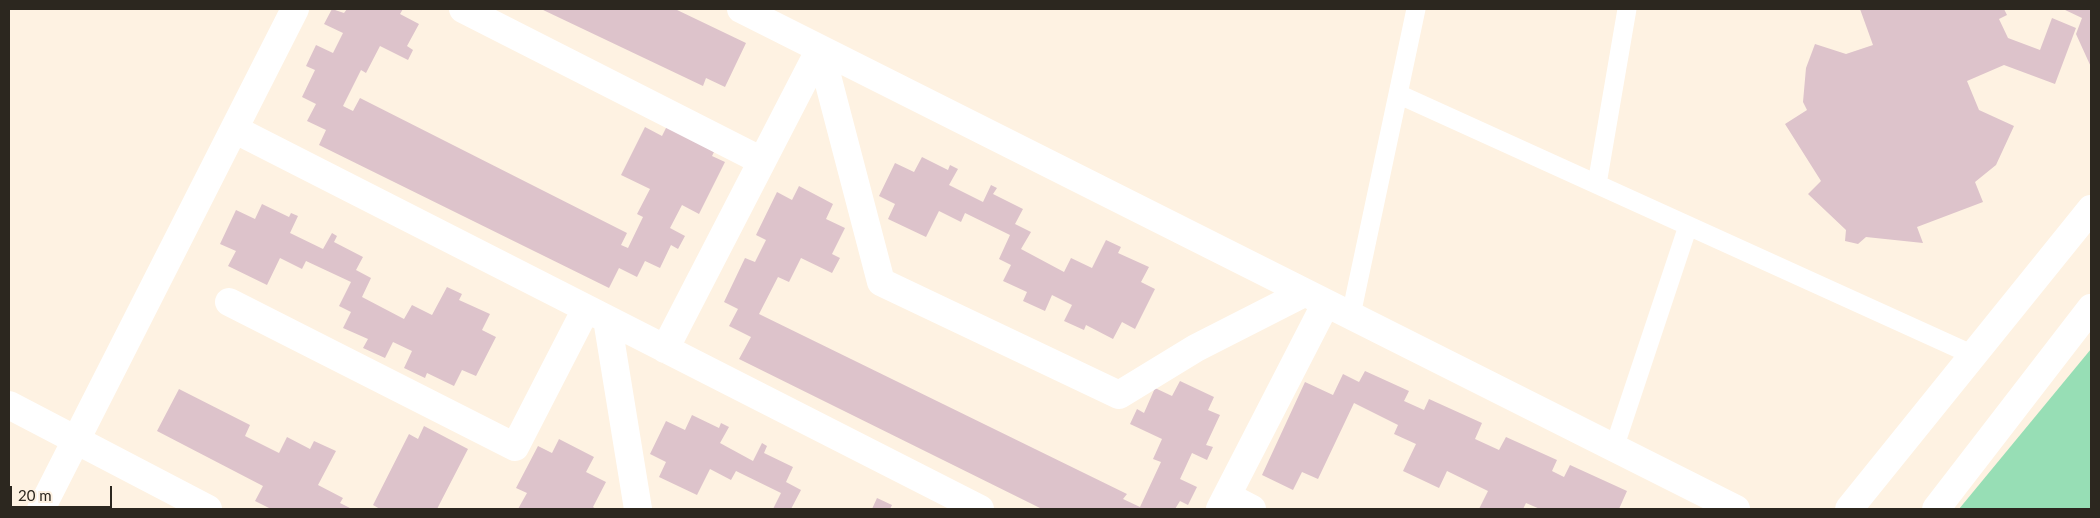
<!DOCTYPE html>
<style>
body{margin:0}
#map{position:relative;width:2100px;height:518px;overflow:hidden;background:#fef2e2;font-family:Lato,sans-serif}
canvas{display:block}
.frame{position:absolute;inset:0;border:10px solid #2c271f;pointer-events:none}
.scale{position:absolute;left:10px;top:486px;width:102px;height:22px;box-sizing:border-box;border:2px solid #2c271f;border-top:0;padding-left:6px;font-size:15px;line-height:18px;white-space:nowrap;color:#2c271f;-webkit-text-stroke:4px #fef2e2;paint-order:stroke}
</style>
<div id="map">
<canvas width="2100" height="518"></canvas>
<div class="frame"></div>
<div class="scale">20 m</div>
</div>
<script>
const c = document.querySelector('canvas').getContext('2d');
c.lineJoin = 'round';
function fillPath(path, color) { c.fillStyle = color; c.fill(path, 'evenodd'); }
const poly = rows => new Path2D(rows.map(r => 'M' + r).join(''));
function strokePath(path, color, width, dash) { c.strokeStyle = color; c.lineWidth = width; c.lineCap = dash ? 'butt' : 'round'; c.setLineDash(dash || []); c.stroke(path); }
const green = poly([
 [2091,349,2091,509,1959,509]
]);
const building = poly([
 [332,9,344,13,347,9,403,9,400,14,419,24,407,46,413,50,408,60,380,46,366,73,361,70,343,106,353,111,360,98,627,233,621,245,628,248,643,217,637,214,650,189,621,175,645,127,662,136,670,120,718,144,712,156,725,162,699,214,682,205,670,228,685,236,678,249,671,245,660,268,645,261,637,277,619,268,609,288,319,145,326,130,307,121,316,104,302,97,315,70,306,66,316,45,333,53,343,33,324,24],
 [541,9,675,9,746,43,725,87,706,78,703,86],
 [1860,9,2004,9,2007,15,1999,19,2008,38,2040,50,2052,18,2076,28,2055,84,2004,65,1967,81,1979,110,2014,126,1996,165,1975,182,1983,202,1917,227,1923,243,1866,237,1858,244,1845,241,1846,230,1808,194,1821,181,1785,124,1807,110,1803,102,1806,68,1815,44,1846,54,1873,45],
 [2063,9,2091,9,2091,67,2076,34,2082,18],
 [922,157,948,170,950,165,958,169,949,185,983,202,991,185,997,188,993,194,1023,209,1015,224,1031,232,1021,249,1064,272,1071,258,1092,268,1106,240,1121,247,1118,253,1149,267,1141,282,1155,289,1135,329,1122,322,1113,339,1086,325,1084,330,1064,321,1072,305,1052,295,1045,311,1023,301,1027,292,1003,281,1011,265,999,259,1010,235,965,213,961,222,939,211,926,237,888,219,895,204,879,196,895,163,914,172],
 [799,186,833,204,826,219,845,228,832,254,840,258,832,273,801,258,789,282,778,277,759,314,1127,494,1123,499,1140,507,1161,462,1153,459,1162,439,1130,424,1137,409,1144,413,1155,388,1172,396,1180,381,1214,397,1208,410,1220,415,1206,445,1213,447,1207,460,1192,453,1180,479,1197,487,1188,505,1180,501,1175,509,1042,509,739,359,751,337,729,326,738,309,724,302,745,258,755,262,766,240,756,235,777,192,792,200],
 [262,204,289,217,291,213,298,216,290,233,323,249,332,233,337,236,334,242,363,257,356,270,371,278,362,297,404,319,412,305,432,315,447,287,462,294,459,300,490,314,482,330,496,337,476,376,462,370,454,386,427,373,425,378,404,368,412,351,393,342,385,358,363,348,368,339,343,328,351,312,339,306,351,282,306,261,302,269,280,258,267,285,228,266,236,251,220,244,236,210,255,219],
 [1365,371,1409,391,1404,401,1424,410,1429,399,1482,423,1475,439,1499,450,1506,437,1557,460,1552,471,1564,477,1570,465,1627,491,1619,509,1540,509,1526,503,1523,509,1479,509,1488,491,1447,471,1439,488,1403,471,1416,444,1394,434,1398,425,1354,403,1318,479,1302,472,1293,490,1262,475,1305,382,1333,395,1343,374,1359,382],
 [179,389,250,425,245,436,279,453,287,437,310,449,314,441,336,451,318,485,343,498,340,503,352,509,271,509,255,501,263,486,157,431],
 [692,415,719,428,721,423,729,427,720,443,753,461,762,443,767,446,764,453,793,467,786,482,801,490,791,509,773,509,781,493,736,471,731,480,710,469,697,495,659,477,666,462,650,454,666,421,685,430],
 [424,426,468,449,437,509,380,509,373,505,409,434,418,439],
 [559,439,594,457,586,472,606,482,593,507,596,509,518,509,527,493,516,488,538,446,552,453],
 [877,498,892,505,890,509,872,509]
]);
const lane = poly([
 [1416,9,1398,94,1973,355],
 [1597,184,1627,9],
 [1351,315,1398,94],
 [1614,448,1688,226]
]);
const street = poly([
 [463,9,762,161],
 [741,9,1736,509],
 [820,49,881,282,1119,395,1196,348,1304,293],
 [234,129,980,509],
 [229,302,515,447,586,309],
 [607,319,638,509],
 [665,349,820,49],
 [9,405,208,509],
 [1227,496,1252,509],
 [41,509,295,9],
 [1220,509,1326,303],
 [1849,509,2091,209],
 [1936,509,2091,308]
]);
fillPath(green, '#97deb5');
fillPath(building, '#ddc3cb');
strokePath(lane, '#fff', 19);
strokePath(street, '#fff', 28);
</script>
